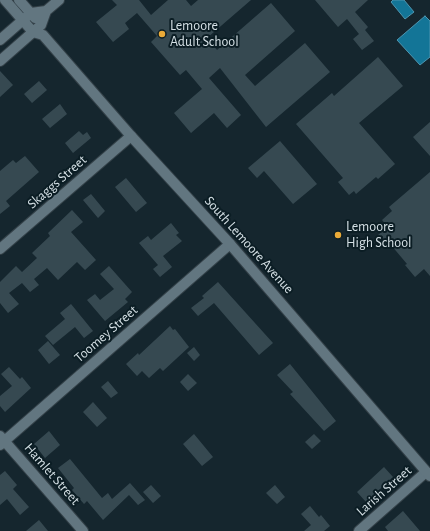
<!DOCTYPE html>
<style>
body{margin:0}
canvas{display:block;background:#15262e}
</style>
<canvas width="430" height="531"></canvas>
<script>
const c = document.querySelector('canvas').getContext('2d');
c.lineJoin = 'round';
function fillPath(path, color) { c.fillStyle = color; c.fill(path, 'evenodd'); }
const poly = rows => new Path2D(rows.map(r => 'M' + r).join(''));
function strokePath(path, color, width, dash) { c.strokeStyle = color; c.lineWidth = width; c.lineCap = dash ? 'butt' : 'round'; c.setLineDash(dash || []); c.stroke(path); }
function label(font, color, halo, rows, align = 'center') {
  c.font = font + ' "Alegreya Sans",sans-serif'; c.lineWidth = 4; c.setLineDash([]); c.textBaseline = 'middle'; c.strokeStyle = halo; c.fillStyle = color; for (const [text, x, y, turn = 0] of rows) {
    c.save(); c.translate(x, y); c.rotate((+turn || 0) * Math.PI / 180); c.textAlign = isNaN(turn) ? turn : align; if (halo) c.strokeText(text, 0, 0); c.fillText(text, 0, 0); c.restore();
  }
}
const water = poly([
 [393,0,404,0,414,12,405,19,391,2,393,0],
 [425,16,430,21,430,57,420,65,397,40,425,16]
]);
const building = poly([
 [112,0,139,0,151,15,168,0,186,0,191,6,198,0,251,0,207,38,217,50,271,3,295,31,245,75,255,86,305,43,330,72,266,127,220,68,209,78,241,115,227,128,214,113,191,133,174,113,202,89,186,70,180,75,151,42,157,36,137,13,125,23,129,29,113,42,96,22,117,5],
 [315,0,368,0,355,12,368,27,365,30,374,41,362,50,353,39,359,34,347,19,338,27],
 [378,57,403,86,359,123,395,164,378,179,376,177,356,194,354,191,349,195,338,182,343,178,296,124,332,93,334,96],
 [0,71,13,85,0,97],
 [39,81,47,90,32,103,24,94],
 [60,104,67,114,50,128,42,119],
 [430,122,430,156,413,137],
 [79,131,83,135,87,132,91,138,73,153,65,143],
 [280,141,317,184,293,204,264,171,257,178,248,168],
 [25,156,39,172,6,201,10,206,0,214,0,171,13,160,16,163],
 [430,172,430,276,424,269,415,277,405,265,407,264,391,245,389,247,378,235,388,227,382,220,392,211,389,207],
 [126,178,147,203,136,212,115,187],
 [91,194,105,211,98,218,83,200],
 [72,210,83,222,71,232,96,260,85,270,77,262,58,280,47,268,34,279,39,285,30,292,22,283,9,293,19,304,8,313,0,303,0,282,16,266,22,272,37,258,32,253,50,236,48,233],
 [171,223,179,233,176,235,182,241,163,256,172,267,160,277,153,269,158,265,139,243,148,236,151,240],
 [109,266,132,292,125,299,128,302,105,321,87,300,95,294,100,300,114,289,100,274],
 [218,282,273,343,259,355,214,303,198,316,191,308,204,298,202,296],
 [71,304,93,331,84,338,75,327,53,345,45,336,65,319,60,313],
 [170,326,173,330,175,329,189,347,163,371,160,368,149,378,142,371,137,376,126,364,138,353,139,355],
 [48,341,60,355,49,364,38,350],
 [194,347,200,355,194,361,187,353],
 [290,364,336,421,324,431,290,394,293,392,277,375],
 [9,367,20,379,22,377,31,388,5,412,0,406,0,396,12,386,1,374],
 [188,374,197,383,188,391,180,382],
 [108,381,118,393,111,398,101,387],
 [93,402,107,418,97,427,83,412],
 [49,431,60,445,45,458,34,444],
 [194,434,213,457,202,466,183,444],
 [314,434,321,441,312,449,305,442],
 [70,459,102,498,108,493,112,499,130,483,145,500,138,505,129,495,103,520,87,501,84,504,72,490,74,488,58,468],
 [384,467,393,477,366,502,357,492],
 [5,471,17,485,13,489,29,507,20,515,7,499,0,505,0,475],
 [151,485,161,496,153,503,143,492],
 [275,485,285,497,277,504,266,493],
 [310,506,319,517,321,515,330,526,324,531,304,531,311,525,301,514],
 [403,511,420,531,388,531,385,527],
 [39,520,48,531,26,531]
]);
const minor = poly([
 [0,249,131,136],
 [0,436,83,531],
 [0,445,230,244],
 [359,531,426,472]
]);
const secondary = poly([
 [5,0,33,32,43,35,131,136,230,244,430,476],
 [19,0,35,18],
 [0,40,31,13,46,11],
 [0,61,41,25,46,11,59,0]
]);
const markers = [
 [162,34,4,"#eaaa38"],
 [338,235,4,"#eaaa38"]
];
const poiNames = [
 ["Lemoore",170,26],
 ["Adult School",170,42],
 ["Lemoore",346,227],
 ["High School",346,243]
];
const streetNames = [
 ["Skaggs Street",57,182,-41],
 ["South Lemoore Avenue",249,245,48],
 ["Toomey Street",106,334,-41],
 ["Hamlet Street",52,474,49],
 ["Larish Street",384,491,-41]
];
fillPath(water, '#137597');
strokePath(water, '#4e95af', 1);
fillPath(building, '#364951');
strokePath(minor, '#344148', 12);
strokePath(secondary, '#344148', 12);
strokePath(minor, '#627680', 10);
strokePath(secondary, '#627680', 10);
for (const [x, y, r, color] of markers) { const dot = new Path2D(); dot.arc(x, y, r, 0, 2 * Math.PI); c.fillStyle = color; c.fill(dot); strokePath(dot, '#0b1d24', 1.5); }
label('14px', '#d6e1e6', '#0b1d24', poiNames, 'left');
label('14px', '#d6e1e6', '#0b1d24', streetNames);
</script>
